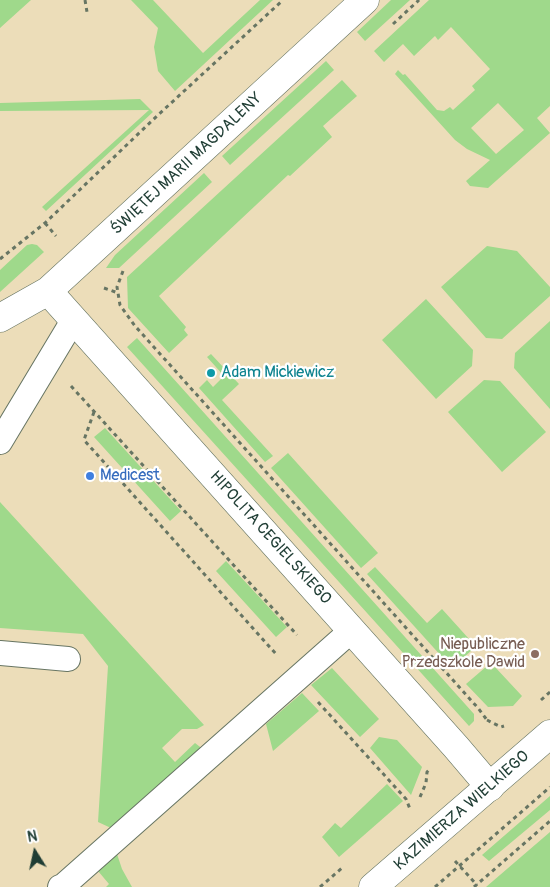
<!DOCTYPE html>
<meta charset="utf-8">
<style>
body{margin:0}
#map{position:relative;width:550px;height:887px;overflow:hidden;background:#ecddb9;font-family:Pangolin,sans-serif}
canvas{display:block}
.north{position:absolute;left:10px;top:827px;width:50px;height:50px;-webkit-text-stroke:4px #fff;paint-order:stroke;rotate:350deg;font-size:14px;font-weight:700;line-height:20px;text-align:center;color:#1f3d34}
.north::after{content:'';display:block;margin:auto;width:18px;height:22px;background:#1f3d34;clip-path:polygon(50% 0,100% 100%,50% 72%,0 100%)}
</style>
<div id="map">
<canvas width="550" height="887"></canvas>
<div class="north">N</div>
</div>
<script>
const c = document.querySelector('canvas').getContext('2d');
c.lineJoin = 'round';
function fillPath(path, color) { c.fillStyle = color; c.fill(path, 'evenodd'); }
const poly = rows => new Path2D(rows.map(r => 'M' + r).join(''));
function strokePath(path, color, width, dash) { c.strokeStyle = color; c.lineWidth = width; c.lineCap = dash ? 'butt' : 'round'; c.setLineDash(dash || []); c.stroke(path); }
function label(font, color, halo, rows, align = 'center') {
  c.font = font + ' Pangolin,sans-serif'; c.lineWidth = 4.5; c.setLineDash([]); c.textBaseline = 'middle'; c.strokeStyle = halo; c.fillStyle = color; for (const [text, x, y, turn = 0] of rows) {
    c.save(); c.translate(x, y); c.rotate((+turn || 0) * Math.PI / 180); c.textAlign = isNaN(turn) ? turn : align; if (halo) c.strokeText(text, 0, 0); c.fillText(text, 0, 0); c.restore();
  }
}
const green = poly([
 [0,0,31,0,0,28],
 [131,0,153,0,203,53,260,0,273,0,175,91,158,71,154,47,158,28],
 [391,0,410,0,365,41,357,32],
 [429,0,550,0,550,106,537,118,550,133,488,188,470,186,466,181,490,160,467,149,455,140,395,74,398,70,403,75,405,74,437,110,444,111,450,107,453,110,475,90,472,86,490,69,451,27,438,40,435,36,414,56,403,44,384,62,374,51],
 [498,103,524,130,496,154,471,128],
 [326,61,334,70,230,165,222,156],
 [342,80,357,96,323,126,332,137,290,176,288,175,159,296,186,327,184,330,188,335,169,353,128,308,127,277],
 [140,99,153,112,46,211,42,207,149,110,0,111,0,103],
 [204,173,212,182,119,268,106,268,115,255],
 [32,244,37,245,44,252,0,292,0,270,27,245],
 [487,246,517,251,550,287,550,296,502,339,486,338,441,287],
 [426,299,473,350,472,366,436,399,382,340],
 [550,321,550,409,514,368,515,353],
 [137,338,474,714,474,721,469,726,127,347],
 [211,354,239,384,222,400,273,456,265,462,199,388,207,380,213,387,224,376,207,357],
 [484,380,500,381,546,432,502,472,448,412],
 [105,428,181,511,170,521,94,437],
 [288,453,378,553,361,568,271,468],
 [0,502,204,725,197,729,182,729,162,748,175,762,195,743,204,750,111,828,98,822,108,666,83,634,0,628],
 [226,561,287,627,276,637,216,571],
 [375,567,427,623,442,609,470,640,468,644,472,650,452,668,367,574],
 [487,666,491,670,495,667,522,696,513,706,488,707,466,684],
 [332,668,379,719,360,737,311,685],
 [302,693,319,711,273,751,266,724],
 [379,737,397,740,422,767,411,795,370,748],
 [387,784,403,801,339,857,322,837,335,823,341,828],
 [550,796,550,810,489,861,482,855],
 [550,832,550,887,486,887],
 [117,854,122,869,132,887,106,887,109,884,98,871]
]);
const path = poly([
 [85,0,87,12],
 [393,24,419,0],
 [45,223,56,236],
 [0,259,45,223,157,116,283,0],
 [123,271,117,287,120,305,135,326,478,708,487,720],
 [104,288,118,293],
 [71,386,297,635],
 [94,412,84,440,276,654],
 [541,700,550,692],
 [318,702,406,799,410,809],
 [487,720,501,727,504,726],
 [420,797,426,783,427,772,429,770],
 [455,861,477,885],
 [320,887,342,868],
 [435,887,550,787],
 [474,887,550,821]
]);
const service = poly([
 [0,442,74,319],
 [0,653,68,659],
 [60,887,63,886,352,630]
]);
const minor = poly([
 [48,291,456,747,490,787],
 [0,318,48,291,365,0]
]);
const tertiary = poly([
 [373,887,550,734]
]);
const markers = [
 [211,373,5,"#0f9aa8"],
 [90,476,5,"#3f7fe0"],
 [535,654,5,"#8d6e63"]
];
const streetNames = [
 ["ŚWIĘTEJ MARII MAGDALENY",187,164,-43],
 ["HIPOLITA CEGIELSKIEGO",270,538,48],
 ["KAZIMIERZA WIELKIEGO",462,811,-41]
];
const cultureNames = [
 ["Adam Mickiewicz",221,373]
];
const shopNames = [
 ["Medicest",100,476]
];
const educationNames = [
 ["Niepubliczne",525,645],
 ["Przedszkole Dawid",525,663]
];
fillPath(green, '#9fd98b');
strokePath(service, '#677563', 26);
strokePath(minor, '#677563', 29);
strokePath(tertiary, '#677563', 29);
strokePath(path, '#677563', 3, [4, 4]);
strokePath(service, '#fff', 24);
strokePath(minor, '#fff', 28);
strokePath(tertiary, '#fff', 28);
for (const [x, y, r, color] of markers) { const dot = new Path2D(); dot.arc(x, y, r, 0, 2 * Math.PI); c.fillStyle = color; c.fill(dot); strokePath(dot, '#fff', 2); }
label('16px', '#1f3d34', '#fff', streetNames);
label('16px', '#0d838f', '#fff', cultureNames, 'left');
label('16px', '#366cbe', '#fff', shopNames, 'left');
label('16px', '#785e54', '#fff', educationNames, 'right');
</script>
